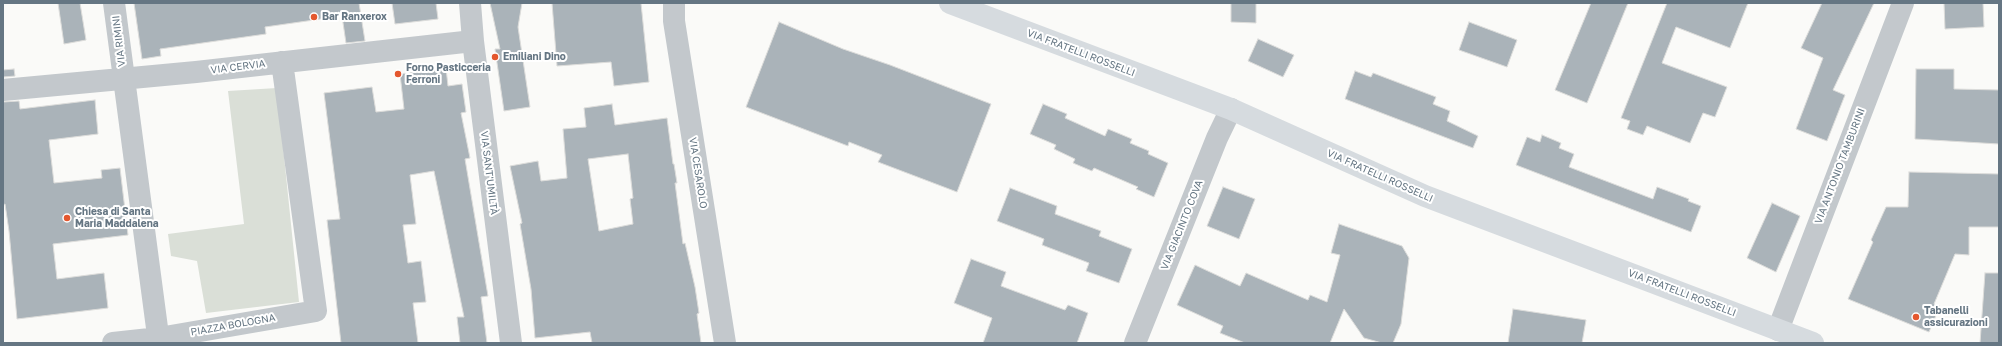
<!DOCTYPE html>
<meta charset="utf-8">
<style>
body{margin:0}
#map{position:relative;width:2002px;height:346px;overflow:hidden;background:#fafaf8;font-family:"Golos Text",sans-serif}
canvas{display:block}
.frame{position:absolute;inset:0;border:4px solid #657683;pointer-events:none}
</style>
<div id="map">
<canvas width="2002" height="346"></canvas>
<div class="frame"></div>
</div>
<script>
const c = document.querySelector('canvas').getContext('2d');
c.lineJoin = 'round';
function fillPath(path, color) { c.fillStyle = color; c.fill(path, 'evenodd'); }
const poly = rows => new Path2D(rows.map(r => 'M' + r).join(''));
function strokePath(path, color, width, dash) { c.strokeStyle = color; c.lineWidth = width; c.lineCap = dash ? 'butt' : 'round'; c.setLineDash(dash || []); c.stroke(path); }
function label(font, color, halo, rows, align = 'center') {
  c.font = font + ' "Golos Text",sans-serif'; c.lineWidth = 4; c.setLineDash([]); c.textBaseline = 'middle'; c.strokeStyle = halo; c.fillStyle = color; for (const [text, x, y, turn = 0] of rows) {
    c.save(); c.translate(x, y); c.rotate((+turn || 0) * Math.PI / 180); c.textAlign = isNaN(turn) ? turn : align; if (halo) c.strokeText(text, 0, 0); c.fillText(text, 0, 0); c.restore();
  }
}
const green = poly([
 [277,88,299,302,206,313,197,261,171,256,168,234,244,224,228,91]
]);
const building = poly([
 [58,3,80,3,86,40,64,44,58,3],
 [134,3,359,3,365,41,346,43,342,16,265,27,266,34,160,49,161,56,142,59,134,3],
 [392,3,436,3,438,19,395,24,392,3],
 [490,3,522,3,518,27,530,107,504,111,495,49,500,49,490,3],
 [552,3,641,3,649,82,614,86,611,62,557,66,552,3],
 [1231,3,1256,3,1256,23,1231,22,1231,3],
 [1591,3,1628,3,1587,103,1555,90,1591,3],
 [1667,3,1748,3,1730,48,1676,27,1662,63,1727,87,1715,117,1703,113,1690,143,1647,126,1643,135,1627,129,1630,121,1621,118,1667,3],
 [1822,3,1874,3,1833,90,1845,95,1827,141,1796,129,1823,58,1801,48,1822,3],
 [1944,3,1983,3,1984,27,1945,29,1944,3],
 [779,22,843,49,890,65,991,104,957,192,878,162,882,155,849,142,848,146,746,107,779,22],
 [1469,22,1517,40,1507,67,1459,50,1469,22],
 [1258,39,1294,55,1283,77,1248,61,1258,39],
 [446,68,448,86,462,84,466,112,461,113,470,158,465,159,488,296,481,297,487,343,460,343,457,317,464,317,434,171,410,175,416,224,403,225,408,263,421,261,426,302,413,303,418,343,341,343,327,220,340,219,324,93,372,87,376,112,404,109,400,74,446,68],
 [14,69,15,76,3,77,3,70,14,69],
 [1916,69,1954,69,1954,89,1999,90,1999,144,1915,139,1916,69],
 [1355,71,1371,77,1373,73,1436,97,1433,104,1450,111,1447,121,1478,136,1473,148,1345,99,1355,71],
 [95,100,98,134,49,140,54,183,102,178,101,170,120,168,128,235,53,244,57,279,104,273,108,308,17,319,9,231,5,204,3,205,3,102,19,101,20,109,95,100],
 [612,104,615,125,667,118,673,164,674,164,677,183,675,183,683,244,685,243,695,287,699,313,697,314,701,343,592,343,590,332,535,338,531,289,520,224,522,223,510,166,538,161,541,181,567,178,563,129,586,127,584,108,612,104],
 [628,154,633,198,630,199,633,224,599,231,588,159,628,154],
 [1043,104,1067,114,1065,118,1105,136,1108,129,1132,139,1130,143,1149,151,1148,154,1168,163,1154,197,1136,189,1138,187,1094,168,1092,171,1073,163,1075,159,1054,149,1056,145,1030,134,1043,104],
 [1542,135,1561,143,1559,148,1574,154,1569,167,1653,199,1657,187,1689,199,1688,201,1701,206,1691,232,1516,165,1527,137,1540,142,1542,135],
 [1909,172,1999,174,1999,227,1969,227,1969,255,1955,254,1934,304,1940,306,1929,332,1848,299,1873,242,1871,240,1886,207,1908,207,1909,172],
 [1223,187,1255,199,1239,239,1207,226,1223,187],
 [1010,188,1057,206,1055,214,1101,231,1099,236,1132,249,1119,283,1086,271,1089,263,1042,245,1044,239,997,221,1010,188],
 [1772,203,1800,216,1776,272,1747,258,1772,203],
 [1339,224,1402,246,1409,258,1401,324,1393,343,1382,343,1364,338,1344,309,1330,343,1245,343,1220,333,1223,326,1177,305,1195,265,1240,286,1246,273,1308,300,1310,295,1327,302,1340,255,1331,253,1339,224],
 [971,259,1006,272,1001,286,1065,310,1068,305,1088,313,1077,343,983,343,992,318,954,303,971,259],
 [1985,273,1999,273,1999,343,1980,343,1985,273],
 [1513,309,1586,320,1582,343,1508,343,1513,309]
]);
const street = poly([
 [114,3,159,343],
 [470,3,473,41,511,343],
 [674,3,674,21,725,343],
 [3,90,196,72,473,41],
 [1778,330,1903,3],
 [113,343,159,338,316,311,282,62],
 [1135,343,1217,138,1231,109]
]);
const secondary = poly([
 [950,3,1231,109,1425,196,1813,343]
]);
const markers = [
 [314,17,4,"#e4572e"],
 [495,57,4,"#e4572e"],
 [398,74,4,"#e4572e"],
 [67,218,4,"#e4572e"],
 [1916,317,4,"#e4572e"]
];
const poiNames = [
 ["Bar Ranxerox",322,17],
 ["Emiliani Dino",503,57],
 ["Forno Pasticceria",406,68],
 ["Ferroni",406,80],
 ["Chiesa di Santa",75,212],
 ["Maria Maddalena",75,224],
 ["Tabanelli",1924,311],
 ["assicurazioni",1924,323]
];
const streetNames = [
 ["VIA RIMINI",119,41,-97],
 ["VIA FRATELLI ROSSELLI",1081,53,21],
 ["VIA CERVIA",238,67,-7],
 ["VIA ANTONIO TAMBURINI",1840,166,-69],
 ["VIA SANT'UMILTÀ",489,173,83],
 ["VIA CESAROLO",698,173,81],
 ["VIA FRATELLI ROSSELLI",1380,176,24],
 ["VIA GIACINTO COVA",1182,225,-68],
 ["VIA FRATELLI ROSSELLI",1682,293,21],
 ["PIAZZA BOLOGNA",233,325,-10]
];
fillPath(green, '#dadfd7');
fillPath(building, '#aab3b9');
strokePath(building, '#dcdcda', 1);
strokePath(street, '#c3c8cc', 22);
strokePath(secondary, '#d6dbdf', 22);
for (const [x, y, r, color] of markers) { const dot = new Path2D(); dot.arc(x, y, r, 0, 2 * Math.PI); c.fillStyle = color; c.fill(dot); strokePath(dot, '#fff', 1.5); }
label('bold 10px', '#657683', '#fff', poiNames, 'left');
label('10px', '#657683', '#fff', streetNames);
</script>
